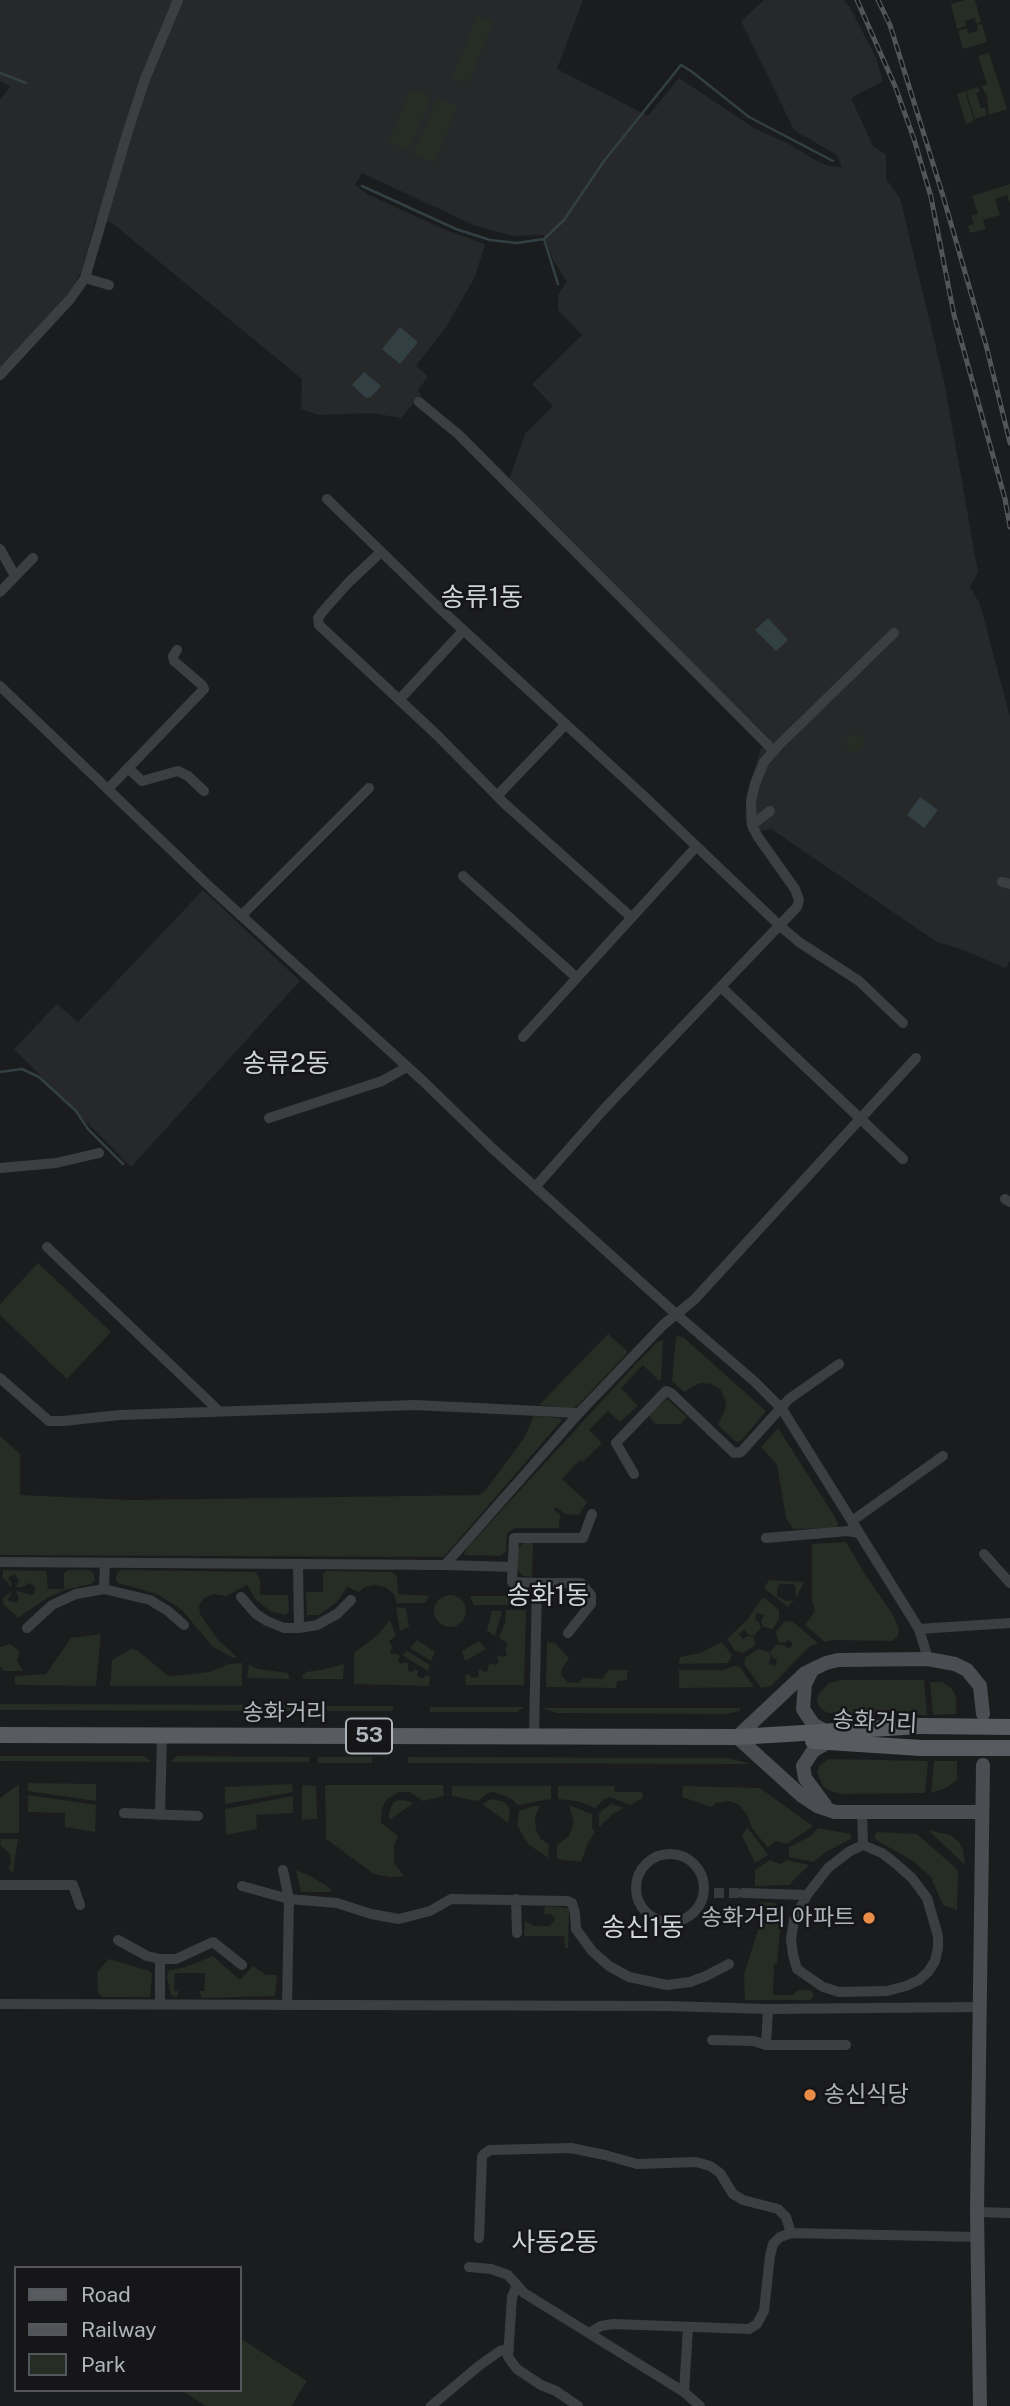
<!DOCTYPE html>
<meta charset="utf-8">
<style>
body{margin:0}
#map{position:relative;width:1010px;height:2406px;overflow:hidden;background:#1b1c1d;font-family:"Public Sans",sans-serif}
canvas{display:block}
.legend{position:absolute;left:14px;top:2266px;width:228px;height:126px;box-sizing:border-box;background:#161618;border:2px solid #53565a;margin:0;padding:9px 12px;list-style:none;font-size:21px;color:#aeb6bc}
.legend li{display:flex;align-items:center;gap:14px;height:35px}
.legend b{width:35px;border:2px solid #53565a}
</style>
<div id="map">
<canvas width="1010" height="2406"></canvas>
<ul class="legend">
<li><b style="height:9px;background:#585c61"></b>Road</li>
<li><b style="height:9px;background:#515559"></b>Railway</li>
<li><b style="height:19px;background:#262d25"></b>Park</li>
</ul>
</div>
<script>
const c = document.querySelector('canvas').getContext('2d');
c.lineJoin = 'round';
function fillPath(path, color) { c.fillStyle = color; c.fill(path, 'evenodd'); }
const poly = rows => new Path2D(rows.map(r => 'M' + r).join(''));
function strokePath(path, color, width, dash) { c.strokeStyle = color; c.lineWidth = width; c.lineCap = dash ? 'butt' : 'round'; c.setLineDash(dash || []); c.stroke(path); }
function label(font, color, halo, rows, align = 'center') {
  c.font = font + ' "Public Sans","Noto Sans KR",sans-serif'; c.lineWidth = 5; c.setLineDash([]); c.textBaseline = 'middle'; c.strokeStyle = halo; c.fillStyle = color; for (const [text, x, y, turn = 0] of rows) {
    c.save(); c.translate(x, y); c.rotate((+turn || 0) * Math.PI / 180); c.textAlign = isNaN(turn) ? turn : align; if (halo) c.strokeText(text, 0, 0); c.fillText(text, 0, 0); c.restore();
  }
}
const built = poly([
 [0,0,583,0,557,69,648,116,679,78,754,128,791,145,813,159,829,166,842,167,837,155,794,130,741,21,764,0,844,0,852,11,876,58,883,81,851,98,873,146,886,155,886,179,900,198,944,381,978,572,970,587,980,604,1010,717,1010,961,1006,968,961,949,937,942,771,829,748,832,745,818,748,790,761,748,770,739,596,568,509,480,525,434,553,406,532,384,582,335,558,310,558,295,567,282,553,260,544,235,513,236,476,226,362,173,355,185,367,194,441,228,485,244,475,277,446,327,416,366,428,376,418,390,421,395,401,418,371,413,319,415,301,409,302,379,112,223,96,219,82,270,72,289,0,369,0,100,10,87,0,81],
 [203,890,300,981,131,1167,14,1049,57,1004,78,1022]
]);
const green = poly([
 [965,0,975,0,981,22,976,24,975,18,965,21,966,26,957,29,951,4],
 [478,15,493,21,469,81,459,81,452,78],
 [982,24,987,42,963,49,958,31,967,28,968,33,978,31,977,25],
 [989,53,1007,109,989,115,987,96,981,86,987,84,978,56],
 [978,87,980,91,976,93,981,108,985,108,987,115,975,119,966,91],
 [411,88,431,97,408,151,389,142],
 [965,91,974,121,966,124,957,94],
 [439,99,455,105,456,109,435,162,414,154,436,101],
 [1010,184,1010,204,1007,195,995,199,1000,215,983,220,986,229,970,233,968,226,974,224,971,216,978,214,972,196],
 '846 743a9 9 0 1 1 18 0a9 9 0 1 1-18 0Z',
 [38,1263,111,1332,67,1379,0,1315,0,1304],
 [608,1334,628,1352,578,1405,572,1408,539,1405],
 [678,1336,683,1337,766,1411,741,1441,736,1442,718,1425,726,1407,725,1399,720,1389,711,1384,700,1383,684,1392,672,1381,676,1337],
 [663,1340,661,1379,659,1381,643,1365,621,1388,638,1406,620,1422,608,1411,589,1430,602,1443,583,1462,580,1460,562,1479,587,1502,579,1515,565,1514,556,1507,554,1510,560,1514,559,1528,515,1528,507,1533,506,1551,501,1556,464,1555,466,1549,633,1367,657,1342],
 [667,1399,687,1417,680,1424,656,1424,648,1415],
 [534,1416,560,1418,562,1420,444,1557,0,1555,0,1436,20,1454,20,1495,130,1500,479,1495,485,1491,524,1438],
 [778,1428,835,1517,838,1524,836,1528,793,1529,786,1518,777,1465,761,1447],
 [524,1542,533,1542,532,1577,523,1576,518,1570,518,1548],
 [846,1542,866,1576,892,1613,899,1628,898,1636,892,1641,833,1640,825,1642,805,1625,815,1611,812,1600,812,1544],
 [3,1570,46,1571,48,1589,64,1589,64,1573,68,1570,90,1570,94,1574,95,1580,91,1584,65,1590,47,1598,18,1618,3,1604,3,1598,12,1591,8,1600,15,1603,19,1599,16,1591,32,1595,35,1593,35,1587,30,1583,23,1587,16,1587,19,1580,14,1574,8,1578,12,1584,10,1587,8,1582,3,1579],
 [122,1570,255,1572,260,1579,260,1595,288,1595,289,1610,286,1615,270,1611,257,1601,247,1585,226,1596,213,1594,204,1598,199,1606,200,1614,217,1639,237,1657,233,1658,212,1646,182,1610,157,1594,118,1583,116,1580,116,1577,118,1572],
 [326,1571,391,1572,397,1576,398,1594,429,1596,425,1603,397,1603,394,1594,385,1587,376,1585,365,1587,359,1592,347,1587,337,1602,319,1615,307,1615,306,1592,323,1592,323,1574],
 [769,1580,804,1582,797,1596,795,1595,796,1588,794,1584,780,1584,777,1589,777,1596,786,1601,794,1600,788,1607,764,1588],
 '434 1611a16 16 0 1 1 32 0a16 16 0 1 1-32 0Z',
 [470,1596,523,1596,526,1599,526,1605,474,1605],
 [763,1597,779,1610,779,1618,773,1629,763,1627,761,1621,764,1615,757,1613,755,1619,759,1622,761,1628,754,1636,749,1635,744,1630,739,1634,743,1639,748,1636,754,1637,755,1645,743,1653,735,1651,727,1639,747,1620],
 [396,1607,406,1608,409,1627,400,1631],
 [506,1610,526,1610,524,1685,466,1685,465,1675,470,1674,471,1677,476,1678,479,1675,478,1671,481,1669,484,1672,488,1671,488,1665,491,1663,496,1665,499,1662,497,1657,499,1655,504,1657,507,1654,505,1649,508,1644,499,1638,505,1623],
 [492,1611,502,1611,495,1636,487,1631],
 [390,1620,396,1636,389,1641,393,1648,390,1650,391,1654,398,1654,400,1656,398,1661,400,1664,406,1662,408,1664,408,1671,412,1672,415,1669,418,1671,417,1675,420,1678,424,1678,425,1675,430,1676,429,1686,354,1684,354,1653,378,1635],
 [792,1621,818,1643,809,1647,771,1686,761,1688,744,1664,745,1658,758,1649,769,1652,771,1658,768,1664,775,1666,777,1660,772,1657,770,1651,778,1644,784,1645,788,1649,793,1645,789,1640,784,1643,778,1642,776,1632,784,1622],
 [101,1634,96,1686,18,1685,15,1683,15,1676,46,1674,71,1638],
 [417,1640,435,1652,431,1661,410,1648],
 [479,1641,486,1649,465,1661,462,1651],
 [547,1642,555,1643,569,1658,562,1669,561,1675,568,1682,578,1683,584,1678,602,1679,609,1670,628,1670,627,1680,617,1681,616,1688,546,1687],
 [722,1642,732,1655,728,1663,679,1664,680,1657,700,1653],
 [10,1644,20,1651,17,1660,23,1671,4,1671,0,1667,0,1647],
 [131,1649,137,1650,167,1675,174,1676,209,1672,229,1664,242,1663,242,1686,110,1686,112,1660],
 [407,1651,430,1665,428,1671,402,1655],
 [249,1664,258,1669,288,1673,290,1679,247,1678],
 [344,1664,343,1679,303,1679,302,1676,306,1672,321,1670],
 [733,1666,740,1667,754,1687,679,1688,679,1670,724,1670],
 [841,1680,924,1680,927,1715,829,1713,824,1711,819,1707,817,1699,820,1692,829,1683],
 [930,1682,942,1682,951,1688,956,1696,956,1714,933,1715],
 [0,1704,310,1705,310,1711,0,1710],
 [318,1706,393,1706,393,1711,318,1711],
 [430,1707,525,1707,517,1712,430,1712],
 [543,1708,740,1708,740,1711,726,1714,556,1713],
 [0,1756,143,1756,152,1762,0,1761],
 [177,1756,309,1757,309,1762,170,1762],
 [318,1757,372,1757,372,1763,318,1763],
 [408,1757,728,1758,751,1764,408,1763],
 [829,1759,928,1761,925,1793,840,1794,831,1791,823,1787,817,1772,820,1765],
 [934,1761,957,1761,957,1780,946,1788,931,1793],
 [28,1783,96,1784,96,1801,28,1791],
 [19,1784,19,1833,0,1833,0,1798],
 [292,1784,293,1792,225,1804,225,1787],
 [302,1785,316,1786,317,1819,302,1820],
 [325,1785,443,1785,444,1796,423,1801,410,1792,399,1792,386,1800,382,1808,381,1823,398,1836,394,1845,394,1863,404,1876,390,1877,374,1874,326,1839],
 [452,1786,551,1786,551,1799,518,1805,510,1798,494,1792,488,1793,478,1801,452,1796],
 [558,1786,614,1786,615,1792,642,1792,643,1798,630,1805,610,1797,603,1800,595,1808,577,1801,558,1799],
 [683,1786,760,1788,813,1826,787,1844,775,1841,768,1848,752,1828,747,1815,739,1805,730,1801,716,1803,711,1807,682,1797],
 [28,1795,96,1805,95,1832,65,1827,65,1813,28,1812],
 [293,1796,293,1813,256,1815,257,1829,226,1835,225,1809],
 [492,1799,504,1802,509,1807,510,1816,508,1823,482,1804],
 [403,1800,414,1803,389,1820,389,1813,392,1805,395,1801],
 [612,1804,624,1808,614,1813,599,1827,599,1814,602,1810],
 [569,1805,592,1814,592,1828,595,1832,588,1843,581,1862,557,1859,557,1845,569,1836,574,1822],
 [534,1806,540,1806,535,1817,536,1830,541,1839,549,1845,548,1858,528,1844,517,1825,519,1811],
 [747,1827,767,1853,768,1855,755,1863,742,1836],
 [818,1828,851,1834,851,1839,826,1852,813,1862,789,1857,789,1847,811,1836],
 [928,1830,950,1835,959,1842,963,1849,965,1865],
 [877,1832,917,1834,958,1870,957,1910,943,1905,931,1877,913,1861,876,1840,874,1836],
 [1,1839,18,1839,13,1873,8,1869,11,1863,10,1854,0,1845],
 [770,1860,780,1864,787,1860,809,1865,789,1885,755,1886,755,1870],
 [296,1870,312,1877,330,1888,331,1892,301,1892],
 [759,1902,774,1903,782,1909,777,1964,774,1964,773,1995,793,1995,798,1990,810,1990,813,1993,813,1998,810,2000,745,2000,744,1974,759,1927],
 [545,1906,569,1908,568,1948,565,1948,564,1936,524,1936,525,1921,535,1926,549,1926,553,1923,555,1918,550,1914,544,1914],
 [213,1956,240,1980,253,1966,266,1975,277,1975,275,1996,202,1998,199,1991,204,1991,205,1973,175,1973,174,1991,178,1991,178,1994,176,1997,171,1995,167,1977,169,1970,183,1968],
 [109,1959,150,1971,152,1974,150,1997,103,1997,98,1993,97,1972],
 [240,2338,307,2381,291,2406,206,2406,181,2390,240,2390]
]);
const water = poly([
 [400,327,418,342,400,364,382,349],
 [364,372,381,386,371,397,366,398,352,385],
 [768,618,788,640,776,651,755,630],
 [920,797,938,810,924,828,907,815]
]);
const stream = poly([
 [0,73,26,83],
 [362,186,456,229,490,240,517,243,544,239,564,220,604,161,681,65,691,71,749,117,833,161],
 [544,239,558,284],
 [0,1072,22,1069,39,1077,76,1111,88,1129,123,1164]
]);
const streetTunnel = poly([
 [714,1893,743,1893]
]);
const street = poly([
 [85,278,109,285],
 [0,375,71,298,85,278,127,134,145,79,178,0],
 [419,402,458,434,774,751],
 [327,499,435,604,647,799,780,926,799,942,859,981,903,1023],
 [0,549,15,576],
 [381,552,349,582,324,610,318,618,319,625,437,735,505,804,631,917],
 [0,592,33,558],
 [0,686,212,889,423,1081,492,1148,676,1314,754,1381,782,1409,919,1629,928,1659],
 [399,700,463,631],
 [128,768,142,781,178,771,188,776,204,791],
 [108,789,204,689,202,685,174,661,173,656,177,650],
 [497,796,565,725],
 [752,825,770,811],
 [463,876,577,978],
 [1002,882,1010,884],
 [241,916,369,788],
 [721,987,903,1159],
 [523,1037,696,847],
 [269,1118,382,1081,407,1067],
 [0,1168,56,1163,99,1153],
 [536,1186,605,1108,797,907,799,900,795,889,758,837,752,825,751,801,755,784,764,762,780,744,894,633],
 [1005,1199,1010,1202],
 [47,1247,219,1411],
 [0,1378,49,1421,63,1421,120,1415,415,1405,579,1413],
 [634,1474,616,1443,666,1391,671,1393,734,1453,741,1452,789,1399,839,1364],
 [852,1521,943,1456],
 [766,1538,848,1531,859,1533],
 [984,1554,1010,1583],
 [0,1562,445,1565,579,1413,663,1325,694,1300,916,1058],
 [298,1565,299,1628],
 [445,1565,513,1567],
 [537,1583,581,1583,591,1595,591,1604,568,1633],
 [104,1589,105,1563],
 [241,1597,256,1614,267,1621,284,1628,299,1628,317,1625,337,1614,351,1600],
 [27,1628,52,1605,76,1594,104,1589,150,1600,168,1611,184,1625],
 [919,1629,1010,1623],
 [534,1736,537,1583,512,1582,514,1538,583,1538,592,1514],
 [862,1811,863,1845],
 [124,1813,198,1816],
 [160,1815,162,1736],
 [863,1845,882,1853,895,1863,912,1878,927,1898,938,1936,938,1948,935,1961,928,1972,919,1980,906,1986,887,1991,839,1992,823,1987,797,1969,793,1955,791,1939,794,1920,807,1895,828,1868,850,1851,863,1845],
 '636 1888a34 34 0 1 1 68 0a34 34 0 1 1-68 0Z',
 [283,1870,289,1899,287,2005],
 [0,1885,73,1885,80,1905],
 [242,1886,289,1899,337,1903,371,1914,399,1919,430,1911,451,1899,567,1901,572,1903,575,1913,576,1929,592,1951,609,1966,629,1977,667,1985,690,1982,706,1976,729,1964],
 [743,1893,807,1895],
 [516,1899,517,1933],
 [118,1940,147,1956,160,1959,176,1959,213,1942,242,1965],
 [0,2004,667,2006,768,2009,980,2007],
 [160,2004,160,1959],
 [712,2040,754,2041,766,2045,846,2045],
 [766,2045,768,2009],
 [977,2212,1010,2213],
 [479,2238,482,2157,484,2154,490,2150,571,2148,605,2155,637,2164,696,2162,710,2166,720,2173,733,2194,743,2200,778,2209,786,2217,791,2233,977,2237],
 [469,2267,491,2269,508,2275,524,2293,684,2392],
 [517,2285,512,2297,508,2357,517,2369,541,2385,556,2391,578,2406],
 [688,2328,684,2392,700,2406],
 [589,2333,601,2326,613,2324,749,2329,757,2324,764,2311,770,2256,773,2244,780,2237,791,2233],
 [431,2406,480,2365,500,2351,509,2349]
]);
const secondary = poly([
 [812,1670,805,1684,803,1709,813,1724,827,1732],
 [825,1805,805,1778,803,1766,813,1751,828,1742],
 [982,1812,835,1812,817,1806,802,1796,737,1737,805,1673,826,1663,838,1660,928,1659,955,1664,967,1670,980,1686,983,1714],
 [980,2406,977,2212,983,1765]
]);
const primary = poly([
 [0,1735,737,1737,920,1726],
 [813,1741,921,1748]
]);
const rail = poly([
 [857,0,895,86,914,139,931,197,954,315,1005,499,1010,527],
 [878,0,890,25,943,196,986,345,1010,443]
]);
const primaryBridge = poly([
 [920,1726,1010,1727],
 [921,1748,1010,1748]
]);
const markers = [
 [869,1918,7,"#e98c47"],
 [810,2095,7,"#e98c47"]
];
const shields = [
 [369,1736,46]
];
const shieldNames = [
 ["53",369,1736]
];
const streetNames = [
 ["송화거리",285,1713],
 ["송화거리",875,1722,3]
];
const poiNames = [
 ["송화거리 아파트",855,1918],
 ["송신식당",824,2095,"left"]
];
const quarterNames = [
 ["송류1동",482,598],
 ["송류2동",286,1064],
 ["송화1동",548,1596],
 ["송신1동",643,1928],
 ["사동2동",555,2243]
];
fillPath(built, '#27282a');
fillPath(green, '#262d25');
fillPath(water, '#334043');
strokePath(stream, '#334043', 2.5);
strokePath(streetTunnel, '#383b3d', 10, [10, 5]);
strokePath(street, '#3c3f42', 10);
strokePath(secondary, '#4a4e52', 14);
strokePath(primary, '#585c61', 16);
strokePath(rail, '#515559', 5);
strokePath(rail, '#161618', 2.5, [8]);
strokePath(primaryBridge, '#585c61', 16);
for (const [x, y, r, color] of markers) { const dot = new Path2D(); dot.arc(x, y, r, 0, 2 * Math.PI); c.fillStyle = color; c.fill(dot); strokePath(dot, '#161618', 2.5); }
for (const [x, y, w] of shields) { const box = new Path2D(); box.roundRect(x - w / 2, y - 17.5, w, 35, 5); c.fillStyle = '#161618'; c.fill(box); strokePath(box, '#aeb6bc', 2); }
label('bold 21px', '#aeb6bc', null, shieldNames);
label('23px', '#aeb6bc', '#161618', streetNames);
label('23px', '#aeb6bc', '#161618', poiNames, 'right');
label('26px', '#cfd4d8', '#161618', quarterNames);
</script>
